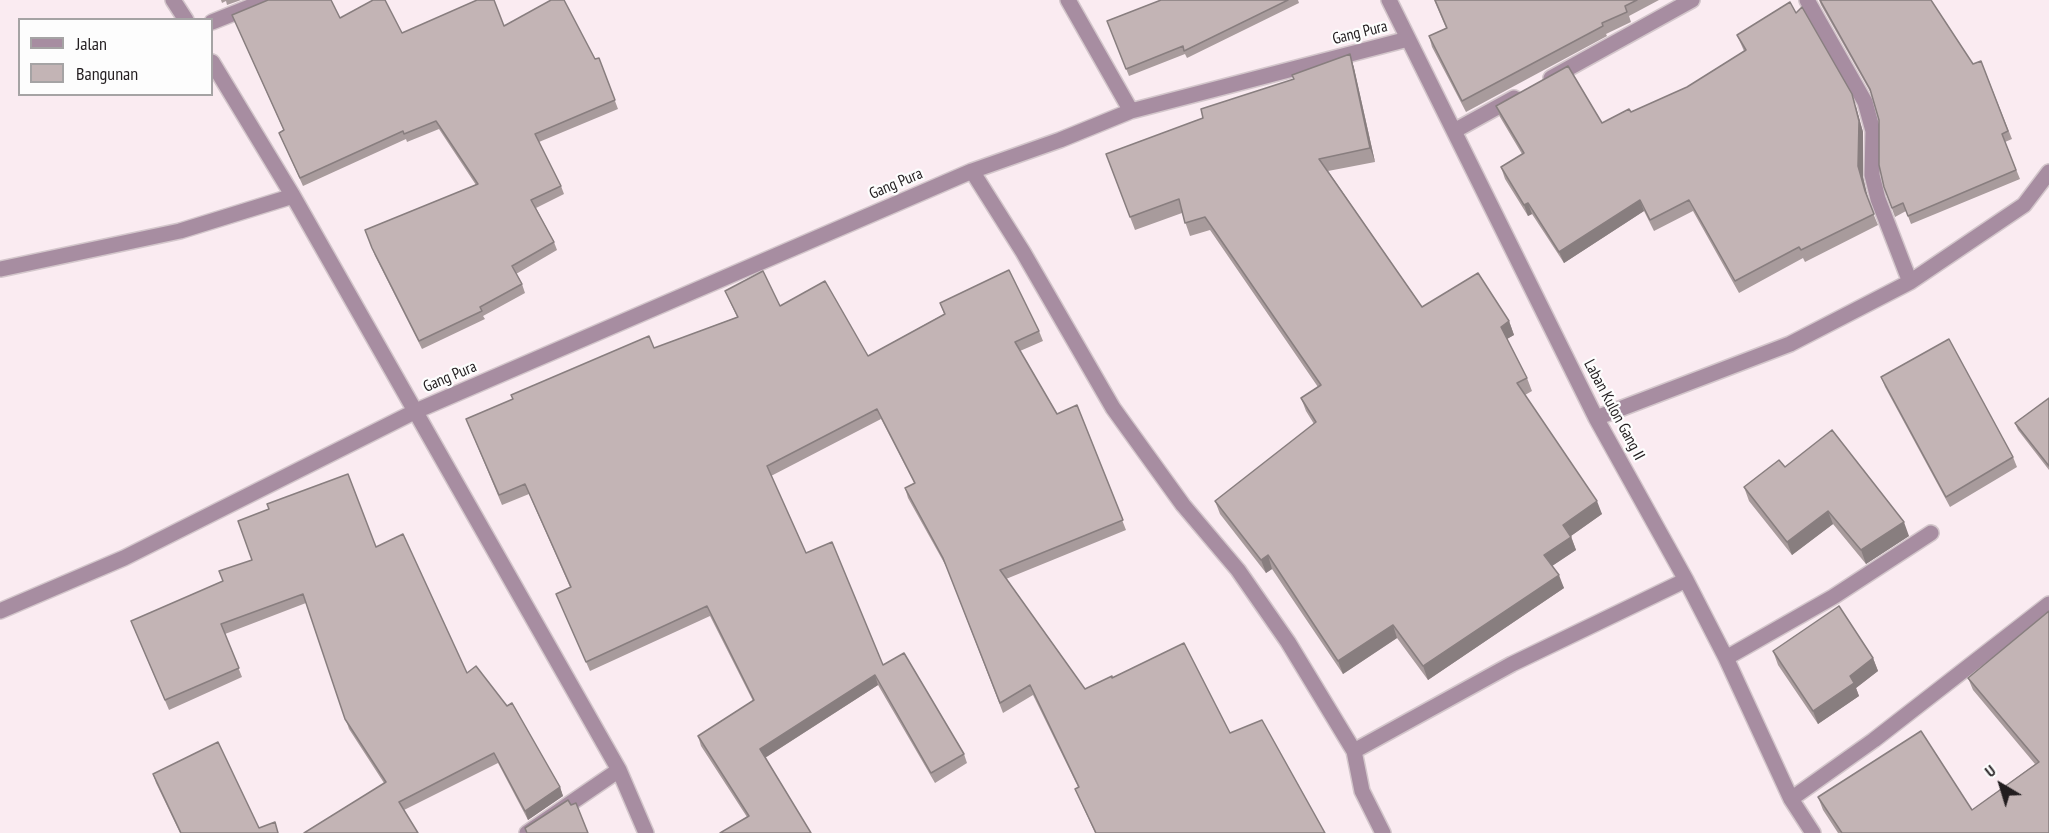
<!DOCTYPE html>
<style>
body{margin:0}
#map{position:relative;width:2049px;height:833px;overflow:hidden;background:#faebf1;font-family:"PT Sans Narrow",sans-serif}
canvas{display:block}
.legend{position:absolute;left:18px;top:18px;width:195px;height:78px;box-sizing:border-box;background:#fdfdfd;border:2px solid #a5a3a4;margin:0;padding:8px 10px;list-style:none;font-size:18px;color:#221d1f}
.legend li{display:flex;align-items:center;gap:12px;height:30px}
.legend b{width:30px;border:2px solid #a5a3a4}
.north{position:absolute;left:1971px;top:755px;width:60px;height:60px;-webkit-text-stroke:4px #fdfdfd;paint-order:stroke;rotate:322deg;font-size:16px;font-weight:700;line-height:24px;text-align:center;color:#221d1f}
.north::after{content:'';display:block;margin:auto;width:21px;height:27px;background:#221d1f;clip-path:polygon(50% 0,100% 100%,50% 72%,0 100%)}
</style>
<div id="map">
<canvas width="2049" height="833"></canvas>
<ul class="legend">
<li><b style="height:8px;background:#a78da1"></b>Jalan</li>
<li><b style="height:16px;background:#c3b4b5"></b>Bangunan</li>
</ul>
<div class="north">U</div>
</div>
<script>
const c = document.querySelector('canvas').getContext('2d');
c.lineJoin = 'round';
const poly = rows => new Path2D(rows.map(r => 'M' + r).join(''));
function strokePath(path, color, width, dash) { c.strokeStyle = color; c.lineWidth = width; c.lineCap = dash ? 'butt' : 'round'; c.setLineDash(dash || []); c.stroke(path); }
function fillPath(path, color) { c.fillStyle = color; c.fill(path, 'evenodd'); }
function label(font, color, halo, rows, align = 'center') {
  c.font = font + ' "PT Sans Narrow",sans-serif'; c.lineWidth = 4.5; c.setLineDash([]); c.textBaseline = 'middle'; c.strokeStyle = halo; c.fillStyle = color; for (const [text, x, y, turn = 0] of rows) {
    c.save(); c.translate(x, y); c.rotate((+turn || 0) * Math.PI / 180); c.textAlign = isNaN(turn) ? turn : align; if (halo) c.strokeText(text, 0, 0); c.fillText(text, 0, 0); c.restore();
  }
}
const street = poly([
 [173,0,186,20],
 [1068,0,1131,111],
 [1389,0,1596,418,1686,580,1726,658,1791,799,1813,833],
 [1807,0,1865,102,1873,131,1872,175,1878,199,1910,282],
 [212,22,267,0],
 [212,62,293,196,619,770,646,833],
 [1551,78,1692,0],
 [1454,131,1514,98],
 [972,171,1023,252,1113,408,1183,505,1238,570,1288,642,1354,751,1362,791,1383,833],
 [1,269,180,231,293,196],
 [1596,418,1790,344,1910,282,2024,205,2049,172],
 [0,611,124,558,416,411,972,171,1060,140,1131,111,1408,39],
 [1726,658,1833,597,1931,533],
 [1354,751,1512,664,1686,580],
 [1791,799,1874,740,2049,604],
 [527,833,619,770]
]);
const wall = poly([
 [221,0,241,0,227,5,226,1,222,3],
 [1161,0,1298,0,1299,3,1187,58,1185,54,1129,76,1107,21],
 [1434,0,1659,0,1629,16,1631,22,1606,34,1607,36,1466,112,1432,47,1429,36,1446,28],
 [1819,0,1931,0,1973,64,1981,61,2012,139,2005,142,2020,179,1911,224,1906,211,1895,217,1884,187,1879,120,1872,95,1821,5],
 [232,15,340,18,402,33,504,26,595,59,599,58,618,109,539,142,561,186,564,194,536,208,554,242,557,250,516,274,522,284,525,293,483,316,485,319,422,349,375,256,365,230,476,185,439,129,407,142,406,139,303,186,279,133,284,131],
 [1737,35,1856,106,1863,132,1863,177,1868,201,1878,225,1805,262,1803,258,1739,293,1693,211,1654,231,1644,211,1564,263,1532,214,1528,216,1505,179,1501,167,1522,154,1500,117,1496,106,1602,123,1631,112,1687,87,1744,51],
 [1350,54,1354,68,1375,162,1328,171,1422,307,1509,321,1514,335,1507,339,1527,378,1532,391,1525,395,1602,514,1571,536,1576,550,1552,566,1564,588,1428,680,1397,638,1343,674,1272,569,1266,573,1220,514,1215,501,1314,424,1306,411,1301,398,1318,387,1210,230,1190,236,1182,213,1135,230,1106,154,1203,118,1294,79],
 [725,291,780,306,868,356,944,314,940,303,1039,331,1043,341,1020,351,1057,414,1077,405,1126,530,1006,579,1085,689,1112,678,1230,733,1325,833,1095,833,1075,789,1078,787,1033,695,1003,713,947,568,908,498,905,488,914,483,881,419,771,476,806,553,883,665,964,754,967,763,935,783,878,685,765,758,811,833,747,817,701,746,698,736,753,701,710,616,590,671,556,594,570,587,529,494,502,505,466,419,737,317],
 [1881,377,2013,457,2017,467,1950,507,1885,387],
 [2049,398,2049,470,2018,430,2015,423],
 [1785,467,1909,536,1866,564,1833,524,1792,555,1749,501,1744,487],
 [376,547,467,673,560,787,563,796,528,820,498,763,404,810,384,783,349,729,306,603,225,634,242,677,169,710,131,621],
 [2049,611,2049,833,1838,833,1823,810,1818,797,1972,810,2035,764,1973,690,1968,678],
 [1773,651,1873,658,1878,671,1856,688,1859,696,1818,724,1778,665],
 [153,774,259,828,279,833,180,833,156,783]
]);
const shadedWall = poly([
 [1350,54,1354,68,1375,162,1370,148],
 [1852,94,1863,132,1863,177,1869,202,1865,191,1858,166],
 [1640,200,1644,211,1564,263,1559,252],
 [1528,203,1532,214,1528,216,1524,205],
 [1509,321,1514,335,1505,340,1501,327],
 [1597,501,1602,514,1568,538,1563,525],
 [1828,511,1833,524,1792,555,1787,542],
 [1904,522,1909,536,1866,564,1861,550],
 [1571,537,1576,550,1549,568,1544,555],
 [1268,555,1272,569,1266,573,1261,560],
 [1559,575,1564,588,1428,680,1423,666],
 [1393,625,1397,638,1343,674,1338,661],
 [1873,658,1878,671,1856,688,1859,696,1818,724,1813,711,1850,676],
 [875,675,878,685,763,759,760,749],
 [560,787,563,796,528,820,525,811]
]);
const building = poly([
 [268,0,331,0,340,18,373,0,385,0,402,33,477,0,494,0,504,26,551,0,564,0,595,59,599,58,615,100,535,134,561,186,531,200,554,242,512,266,522,284,480,307,482,311,419,341,372,248,365,230,478,184,436,121,404,134,403,131,300,178,279,133,284,130,232,15,268,0],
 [1161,0,1288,0,1184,51,1183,46,1126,69,1107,21,1161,0],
 [1435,0,1637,0,1625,6,1627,12,1602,23,1603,26,1462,101,1429,36,1447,28,1435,0],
 [1820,0,1931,0,1973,64,1981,61,2008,131,2002,134,2016,170,1908,216,1903,203,1892,208,1884,187,1879,165,1879,120,1870,89,1820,0],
 [1790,2,1796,13,1802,7,1852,94,1859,121,1858,166,1865,191,1874,214,1801,250,1799,247,1735,281,1689,200,1650,220,1640,200,1559,252,1528,203,1524,205,1501,167,1524,153,1496,106,1568,66,1602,123,1629,109,1631,112,1687,87,1746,50,1737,35,1790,2],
 [1350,54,1370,148,1319,159,1422,307,1478,273,1509,321,1501,327,1527,378,1517,383,1597,501,1563,525,1571,537,1544,555,1559,575,1423,666,1393,625,1338,661,1268,555,1261,560,1215,501,1316,422,1301,398,1321,385,1205,217,1185,223,1179,199,1130,217,1106,154,1203,118,1201,109,1294,79,1292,75,1350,54],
 [1009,270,1039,331,1015,342,1057,414,1077,405,1123,520,1000,570,1085,689,1112,676,1112,678,1184,643,1230,733,1262,720,1325,833,1096,833,1075,789,1079,787,1030,685,1000,703,943,558,905,488,915,483,877,409,767,466,806,553,832,542,883,665,904,653,964,754,931,773,875,675,760,749,811,833,720,833,749,816,698,736,754,700,707,606,586,662,556,594,571,587,525,484,499,495,466,419,513,399,511,395,649,336,654,348,738,317,725,291,763,271,780,306,825,281,868,356,945,314,940,303,1009,270],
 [1949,339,2013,457,1946,497,1881,377,1949,339],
 [2049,398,2049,466,2015,423,2049,398],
 [1832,430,1904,522,1861,550,1828,511,1787,542,1744,487,1779,460,1785,467,1832,430],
 [348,474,376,547,403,534,467,673,476,666,507,706,512,703,560,787,525,811,494,753,399,802,418,833,304,833,386,782,345,719,303,594,221,624,239,668,165,700,131,621,223,581,219,571,252,560,238,521,269,509,267,504,348,474],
 [1839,606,1873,658,1850,676,1854,683,1813,711,1773,651,1839,606],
 [2049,611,2049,833,1842,833,1818,797,1921,731,1972,810,2039,762,1968,678,2049,611],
 [218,742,259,828,275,822,278,833,181,833,153,774,218,742],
 [568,800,571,805,576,803,588,833,527,833,525,828,568,800]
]);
const streetNames = [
 ["Gang Pura",1360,33,-14],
 ["Gang Pura",896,184,-23],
 ["Gang Pura",450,377,-23],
 ["Laban Kulon Gang II",1614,410,62]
];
strokePath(street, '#d3c6cb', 18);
strokePath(street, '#a78da1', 15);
fillPath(wall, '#a89b9c');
fillPath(shadedWall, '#887e7f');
fillPath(building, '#c3b4b5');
strokePath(building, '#887e7f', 1.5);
label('16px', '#221d1f', '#fdfdfd', streetNames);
</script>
